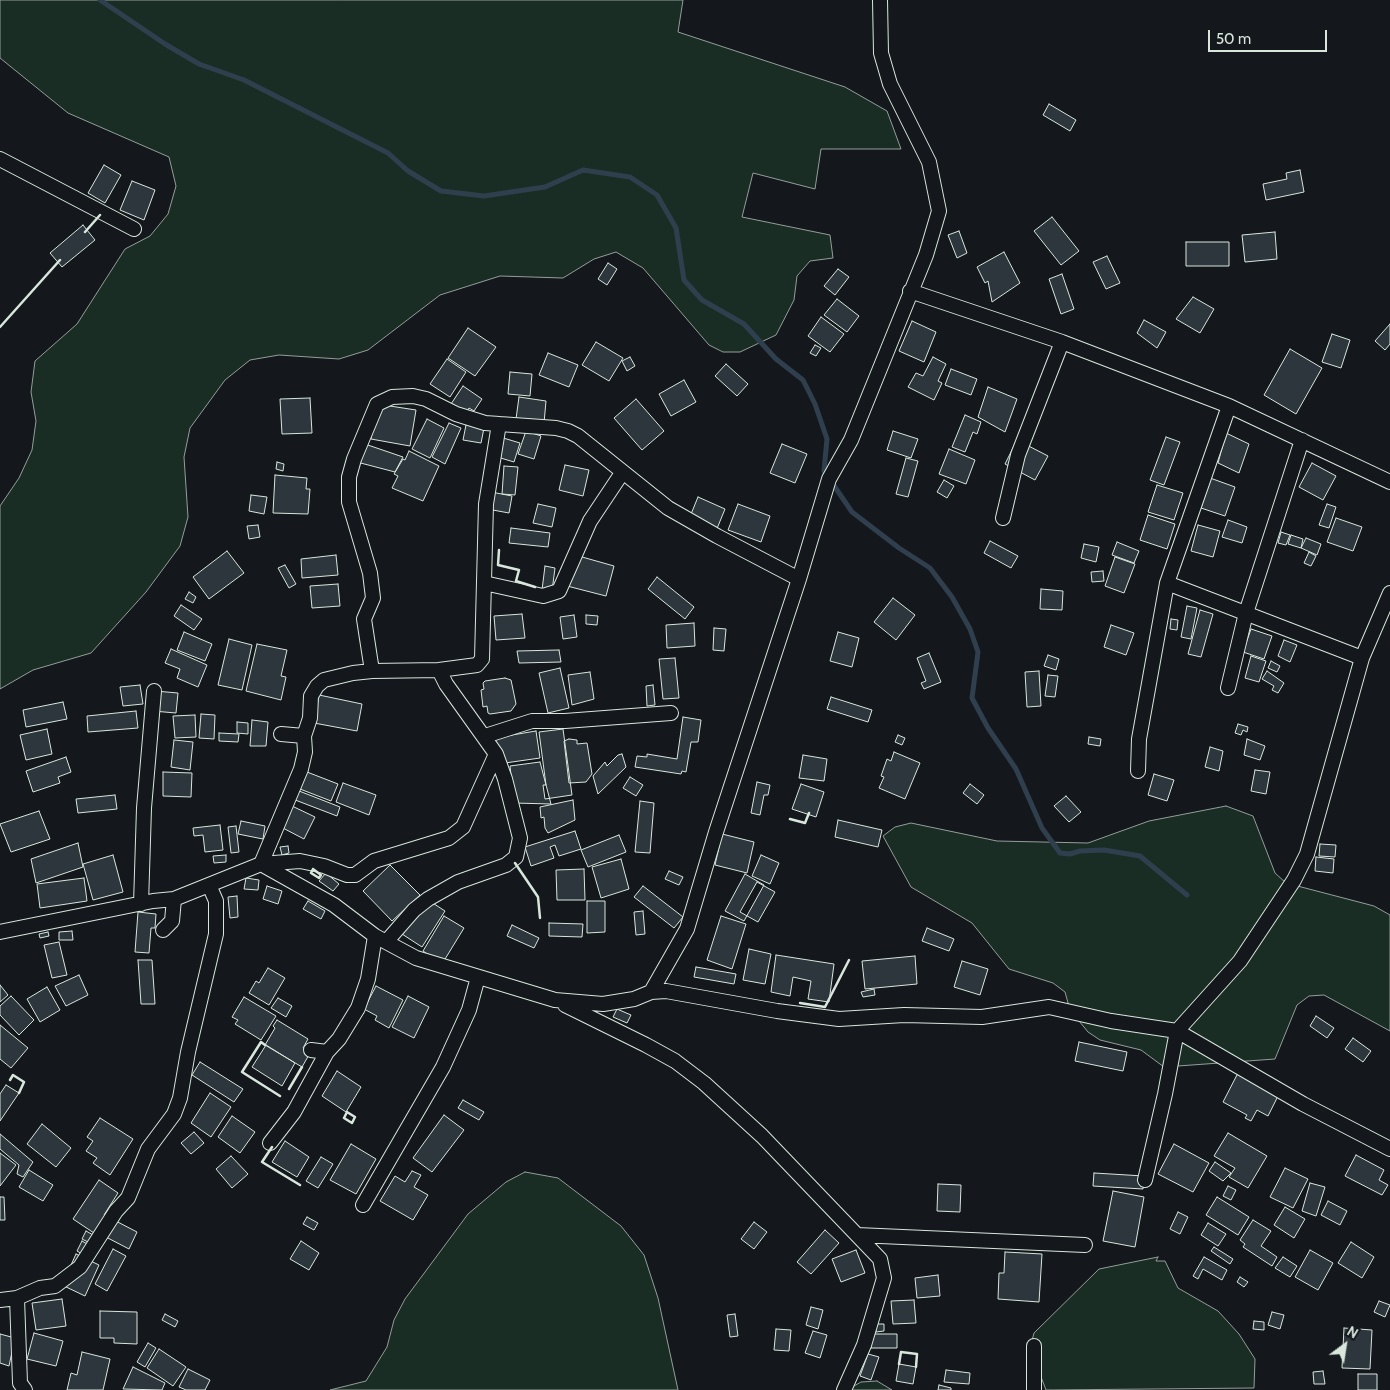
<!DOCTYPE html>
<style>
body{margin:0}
#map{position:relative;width:1390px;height:1390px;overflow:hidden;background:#14181c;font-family:Cabin,sans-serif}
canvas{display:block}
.north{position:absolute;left:1320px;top:1320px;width:50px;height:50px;-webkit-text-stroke:4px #14181c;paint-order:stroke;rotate:31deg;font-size:14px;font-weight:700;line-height:20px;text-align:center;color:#d8e6dc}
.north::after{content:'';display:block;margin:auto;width:18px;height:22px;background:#d8e6dc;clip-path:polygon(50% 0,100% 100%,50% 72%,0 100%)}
.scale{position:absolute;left:1208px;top:30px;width:119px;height:22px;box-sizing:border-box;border:2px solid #d8e6dc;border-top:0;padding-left:6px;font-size:15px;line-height:18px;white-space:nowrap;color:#d8e6dc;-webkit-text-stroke:4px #14181c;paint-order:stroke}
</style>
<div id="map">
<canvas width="1390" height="1390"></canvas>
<div class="north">N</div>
<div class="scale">50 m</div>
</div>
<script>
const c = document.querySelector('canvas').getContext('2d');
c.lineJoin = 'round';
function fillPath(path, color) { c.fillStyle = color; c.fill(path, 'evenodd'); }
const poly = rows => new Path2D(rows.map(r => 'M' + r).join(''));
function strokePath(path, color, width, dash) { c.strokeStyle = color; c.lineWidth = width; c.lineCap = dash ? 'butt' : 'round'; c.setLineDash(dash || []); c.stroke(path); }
const green = poly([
 [0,0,683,0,678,32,845,87,887,111,901,149,821,149,815,189,753,173,742,217,830,235,833,258,810,261,797,276,794,300,776,335,740,352,723,352,709,345,643,268,616,252,594,259,563,278,500,276,440,295,368,350,339,359,279,355,250,360,225,380,190,428,184,457,188,517,180,546,146,592,91,653,33,670,0,689,0,506,19,478,32,450,36,421,31,392,35,361,77,324,125,249,150,236,168,214,176,186,169,157,68,113,0,58,0,0],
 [1226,806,1253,816,1275,873,1286,883,1374,906,1390,915,1390,1031,1324,995,1309,996,1297,1005,1275,1059,1164,1067,1141,1050,1100,1040,1088,1032,1070,1010,1065,992,1053,983,1009,969,972,923,911,887,883,836,895,827,911,823,997,841,1088,843,1149,821,1226,806],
 [525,1172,558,1178,621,1226,644,1255,658,1298,678,1390,330,1390,366,1381,387,1347,394,1320,405,1299,468,1214,506,1182,525,1172],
 [1158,1257,1156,1261,1165,1261,1178,1288,1218,1311,1239,1334,1255,1359,1254,1388,1046,1390,1030,1348,1034,1333,1099,1269,1158,1257],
 [877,1381,892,1390,847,1390,861,1382,877,1381]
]);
const stream = poly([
 [100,0,165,44,199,64,244,80,388,153,408,171,441,191,484,196,545,187,583,170,630,177,657,195,676,228,684,280,702,300,744,324,776,359,803,380,815,404,827,439,824,471,852,512,899,548,930,568,952,597,970,629,978,652,972,698,988,728,1016,769,1042,828,1060,853,1070,854,1080,851,1104,850,1140,856,1187,895]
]);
const building = poly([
 [1049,104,1076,120,1070,131,1043,115,1049,104],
 [104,165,121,175,105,203,88,193,104,165],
 [1300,170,1304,192,1266,200,1263,184,1287,179,1286,173,1300,170],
 [132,181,155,190,144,220,120,210,132,181],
 [1052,217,1079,251,1061,265,1034,231,1052,217],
 [83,225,95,240,62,267,50,253,83,225],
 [959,231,967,253,957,258,948,235,959,231],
 [1275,232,1277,259,1245,262,1242,235,1275,232],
 [1186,242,1229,242,1229,266,1186,266,1186,242],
 [1004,252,1020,283,992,302,988,281,985,283,977,267,1004,252],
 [1107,256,1120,283,1106,289,1093,262,1107,256],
 [608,263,617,269,607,285,598,279,608,263],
 [838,269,849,277,835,295,824,286,838,269],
 [1062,274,1074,309,1061,314,1049,279,1062,274],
 [1193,297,1214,309,1200,333,1176,319,1193,297],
 [837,299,859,316,847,332,824,315,837,299],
 [821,317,844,334,830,352,808,336,821,317],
 [1144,320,1166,332,1157,348,1137,333,1144,320],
 [912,321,936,332,924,362,899,351,912,321],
 [1390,324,1390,344,1385,350,1375,341,1390,324],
 [468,328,496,347,475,376,448,358,468,328],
 [1332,334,1350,340,1341,368,1322,362,1332,334],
 [596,342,623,358,609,381,582,365,596,342],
 [815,345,821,348,816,356,810,353,815,345],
 [1290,349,1322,368,1296,414,1264,395,1290,349],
 [548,353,578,365,569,387,539,375,548,353],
 [630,357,635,366,627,371,622,361,630,357],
 [933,357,946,364,938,381,942,383,934,400,908,387,916,373,923,376,933,357],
 [447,359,466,372,450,397,430,384,447,359],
 [726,364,748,384,737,396,715,376,726,364],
 [951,369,977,379,971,395,945,385,951,369],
 [510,372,532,374,530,396,508,394,510,372],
 [684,380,696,402,671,416,659,394,684,380],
 [463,386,482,399,474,411,469,408,465,414,451,404,463,386],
 [988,387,1017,399,1005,432,978,417,988,387],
 [519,397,546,401,544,423,516,419,519,397],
 [310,398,312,433,282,434,280,399,310,398],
 [636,399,664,431,642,450,614,418,636,399],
 [377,404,416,410,410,446,371,439,377,404],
 [965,415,981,422,977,434,973,432,965,452,952,447,965,415],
 [427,419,444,428,430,458,412,449,427,419],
 [449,423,461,428,445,464,432,457,449,423],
 [466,425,484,428,481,443,463,440,466,425],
 [526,431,541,436,534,459,518,454,526,431],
 [893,431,918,439,911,458,887,450,893,431],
 [1226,433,1249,444,1239,473,1218,463,1226,433],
 [500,437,520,443,514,462,494,456,500,437],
 [1166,437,1180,442,1164,485,1150,480,1166,437],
 [1017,440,1048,456,1035,480,1005,464,1017,440],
 [359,442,403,457,395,472,353,461,359,442],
 [782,444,807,454,795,483,770,473,782,444],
 [949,449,975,460,966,484,939,474,949,449],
 [409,451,439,466,423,501,392,488,398,476,394,474,403,459,405,460,409,451],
 [906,458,918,461,908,497,896,494,906,458],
 [277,462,284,464,283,471,276,469,277,462],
 [1312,463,1336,476,1323,500,1299,487,1312,463],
 [565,465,589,470,583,496,559,490,565,465],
 [504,466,518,467,515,495,502,494,504,466],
 [275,475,307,478,306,489,310,489,308,514,273,513,275,475],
 [1210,478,1235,487,1225,516,1201,508,1210,478],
 [944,480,954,486,947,498,937,492,944,480],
 [1157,485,1183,493,1174,520,1148,512,1157,485],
 [486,491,512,496,509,513,482,508,486,491],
 [251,495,267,497,264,514,249,511,251,495],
 [698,497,725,509,716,531,689,519,698,497],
 [538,504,556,508,552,527,533,523,538,504],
 [738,504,770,516,761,542,728,530,738,504],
 [1327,504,1336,507,1329,528,1319,525,1327,504],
 [1148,515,1175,524,1167,549,1140,540,1148,515],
 [1336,518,1362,527,1353,551,1327,542,1336,518],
 [1228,520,1247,527,1242,543,1222,537,1228,520],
 [258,525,260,537,249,539,247,526,258,525],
 [1198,525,1220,531,1213,557,1191,551,1198,525],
 [511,528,550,533,548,547,509,543,511,528],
 [1281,532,1290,535,1286,545,1278,543,1281,532],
 [1291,535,1303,539,1301,548,1288,544,1291,535],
 [1306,538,1321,544,1317,555,1301,548,1306,538],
 [990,541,1018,556,1011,568,984,553,990,541],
 [1117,542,1139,551,1134,563,1112,555,1117,542],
 [1084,544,1099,547,1096,562,1081,558,1084,544],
 [227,551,244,573,209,599,193,577,227,551],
 [1309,552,1316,556,1311,566,1304,563,1309,552],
 [336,555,338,575,302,578,301,559,336,555],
 [575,555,614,566,606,596,567,586,575,555],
 [1115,557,1135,564,1124,593,1105,586,1115,557],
 [285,565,296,584,289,588,278,568,285,565],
 [545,566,555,568,552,591,542,590,545,566],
 [1103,571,1104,581,1092,582,1091,572,1103,571],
 [657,577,694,607,685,619,648,589,657,577],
 [338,584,340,606,312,608,310,586,338,584],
 [1041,589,1063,591,1062,610,1040,609,1041,589],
 [189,592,196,597,193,603,185,599,189,592],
 [893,598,915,615,896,640,874,622,893,598],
 [181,605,202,619,194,630,174,616,181,605],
 [1187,606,1197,608,1191,639,1181,637,1187,606],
 [1200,610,1213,614,1201,657,1188,654,1200,610],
 [522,614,525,638,496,640,494,616,522,614],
 [574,615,577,637,563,639,560,617,574,615],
 [586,615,598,616,597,625,586,624,586,615],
 [1171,619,1178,620,1177,630,1170,629,1171,619],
 [694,623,695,646,667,648,666,625,694,623],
 [1111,625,1134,633,1126,655,1104,647,1111,625],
 [714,628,726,629,724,651,713,650,714,628],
 [1251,629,1272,636,1264,659,1243,652,1251,629],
 [184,632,212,644,205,661,177,650,184,632],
 [838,632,859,638,852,667,830,661,838,632],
 [229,639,252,645,242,690,218,685,229,639],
 [1284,640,1297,645,1290,662,1278,656,1284,640],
 [257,644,287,650,281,676,286,677,281,700,246,691,257,644],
 [171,649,207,665,198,687,177,678,180,669,165,663,171,649],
 [559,650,561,662,519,663,517,651,559,650],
 [929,653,941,682,924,689,921,683,926,681,917,658,929,653],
 [1048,655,1059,659,1056,670,1044,666,1048,655],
 [1251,656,1266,661,1259,682,1245,678,1251,656],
 [675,658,679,698,663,699,659,659,675,658],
 [1271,661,1280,666,1277,672,1268,668,1271,661],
 [560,668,569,708,548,713,539,673,560,668],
 [1039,671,1041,706,1027,707,1025,672,1039,671],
 [1267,671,1284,683,1278,693,1272,690,1274,686,1262,679,1267,671],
 [590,672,594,699,572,705,568,675,590,672],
 [1048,675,1058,676,1055,697,1045,696,1048,675],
 [505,678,511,680,516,704,511,711,490,714,488,713,487,706,483,707,481,690,484,689,483,683,485,681,505,678],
 [140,685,143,704,123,706,120,687,140,685],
 [653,685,655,705,647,706,646,686,653,685],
 [155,691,178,693,176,713,153,711,155,691],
 [319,695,362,704,357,731,314,723,319,695],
 [831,697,872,710,868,722,827,709,831,697],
 [63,702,67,719,26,727,23,710,63,702],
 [136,711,138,728,88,732,87,716,136,711],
 [201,714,215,715,214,739,199,738,201,714],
 [195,715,196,737,175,738,173,716,195,715],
 [683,717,701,720,698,742,691,742,686,772,682,771,681,774,635,767,637,756,647,757,647,754,677,759,683,717],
 [252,720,268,722,266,746,250,746,252,720],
 [237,722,248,723,248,734,237,733,237,722],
 [1238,724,1248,727,1247,732,1243,730,1241,735,1235,733,1238,724],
 [47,729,52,754,26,760,20,735,47,729],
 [563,729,572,795,545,799,543,785,546,785,539,732,563,729],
 [536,731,540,758,498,764,494,738,536,731],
 [219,733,239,734,238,742,219,741,219,733],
 [898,735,905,738,902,745,895,742,898,735],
 [1089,737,1101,739,1100,746,1088,744,1089,737],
 [569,739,577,740,577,744,587,743,592,774,586,782,569,783,564,741,569,739],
 [1247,739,1265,746,1260,760,1244,755,1247,739],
 [174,740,193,742,190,770,171,767,174,740],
 [1210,747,1223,751,1219,771,1205,767,1210,747],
 [894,752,920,763,905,799,879,788,884,777,881,776,887,759,891,761,894,752],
 [622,754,626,767,598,794,593,776,605,762,607,766,618,755,622,754],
 [803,755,827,759,824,781,799,778,803,755],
 [66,757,71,772,58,777,60,783,33,792,26,771,66,757],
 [540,762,551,804,514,803,510,766,540,762],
 [1255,770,1270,772,1266,794,1251,791,1255,770],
 [163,772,192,773,191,797,163,796,163,772],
 [307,772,338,784,331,801,300,789,307,772],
 [1154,774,1174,780,1167,801,1148,795,1154,774],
 [630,777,643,785,636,796,623,788,630,777],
 [757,782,770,785,768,795,764,795,760,815,751,813,757,782],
 [343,783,376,795,369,815,336,802,343,783],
 [801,784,824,792,816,817,792,809,801,784],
 [970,784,984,795,977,804,963,793,970,784],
 [294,789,340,807,337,816,290,798,294,789],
 [115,795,117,809,78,813,76,799,115,795],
 [1066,796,1081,812,1069,822,1054,806,1066,796],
 [573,800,575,820,548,833,545,828,544,817,541,818,540,807,573,800],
 [640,801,654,803,650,853,635,852,640,801],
 [292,806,315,817,304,839,281,827,292,806],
 [39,811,50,839,11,852,0,824,39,811],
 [838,820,882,830,878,847,835,837,838,820],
 [241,821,265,826,263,839,238,834,241,821],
 [220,825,223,850,205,852,203,835,194,836,193,828,220,825],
 [236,826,239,852,231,853,228,827,236,826],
 [575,831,581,849,559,856,555,845,550,847,554,858,531,866,525,847,575,831],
 [722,834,754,842,747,873,715,865,722,834],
 [619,835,626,852,588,867,581,850,619,835],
 [78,843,83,867,36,883,31,859,78,843],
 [1320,844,1336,845,1335,857,1319,856,1320,844],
 [288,846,289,853,282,855,280,847,288,846],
 [113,855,123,892,93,900,83,864,113,855],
 [226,855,226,862,214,863,213,856,226,855],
 [761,855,779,863,770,884,752,876,761,855],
 [1316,857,1334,859,1333,873,1315,871,1316,857],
 [621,859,629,889,601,898,592,867,621,859],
 [390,865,420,895,392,921,363,891,390,865],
 [584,869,585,900,557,900,556,870,584,869],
 [669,871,683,877,679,885,665,879,669,871],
 [326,873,339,884,333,891,319,881,326,873],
 [745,874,764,885,744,921,725,911,745,874],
 [84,878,87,901,40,908,37,884,84,878],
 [246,878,259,880,258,890,244,889,246,878],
 [757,882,775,892,758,922,740,912,757,882],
 [267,886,282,891,278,904,263,899,267,886],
 [643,886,683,917,674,928,634,897,643,886],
 [237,896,238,917,230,918,228,897,237,896],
 [425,898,445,911,422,947,402,934,425,898],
 [308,901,325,911,321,919,303,909,308,901],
 [587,901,605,901,605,932,587,933,587,901],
 [643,911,645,934,636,935,634,912,643,911],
 [138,912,156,914,155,928,151,928,149,953,135,952,138,912],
 [444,916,464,928,442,964,423,951,444,916],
 [721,916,746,924,732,969,707,960,721,916],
 [549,923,583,924,582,937,549,936,549,923],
 [512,925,539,938,534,948,507,936,512,925],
 [927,928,954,939,949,951,922,941,927,928],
 [72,931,73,940,59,940,59,932,72,931],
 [48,932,49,936,40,938,39,934,48,932],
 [59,942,67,975,52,978,44,945,59,942],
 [749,949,771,954,765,984,743,980,749,949],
 [776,955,834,964,829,1002,808,999,811,981,793,977,790,996,771,992,776,955],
 [915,956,917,984,865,989,862,961,915,956],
 [138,960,152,960,155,1004,141,1004,138,960],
 [962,961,988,969,980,995,954,987,962,961],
 [696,967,736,974,734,984,694,977,696,967],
 [268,968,285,978,269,1005,249,993,256,981,259,983,268,968],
 [79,975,88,995,66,1006,55,986,79,975],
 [0,985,8,995,0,1002,0,985],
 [376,986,403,1000,389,1028,375,1020,377,1016,364,1009,376,986],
 [47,987,60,1010,40,1022,27,999,47,987],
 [874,989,875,995,863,997,861,992,874,989],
 [11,996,34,1020,19,1035,0,1015,0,1006,11,996],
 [408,996,429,1007,414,1038,392,1027,408,996],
 [244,997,276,1016,261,1040,235,1024,238,1020,232,1017,244,997],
 [278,998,292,1006,286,1017,271,1008,278,998],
 [617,1009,631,1015,627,1023,613,1017,617,1009],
 [1316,1016,1334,1028,1327,1038,1310,1026,1316,1016],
 [277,1020,308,1039,303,1048,310,1053,302,1067,265,1045,275,1028,273,1026,277,1020],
 [0,1025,28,1048,11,1068,0,1059,0,1025],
 [1353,1038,1371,1051,1363,1062,1345,1049,1353,1038],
 [1079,1042,1127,1052,1123,1071,1075,1061,1079,1042],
 [266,1045,295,1063,282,1086,252,1067,266,1045],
 [200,1062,243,1089,234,1102,192,1075,200,1062],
 [337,1071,361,1087,346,1112,322,1096,337,1071],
 [1238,1073,1279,1094,1268,1116,1257,1110,1251,1121,1245,1118,1247,1115,1223,1102,1238,1073],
 [6,1085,19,1093,0,1121,0,1094,6,1085],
 [210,1093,231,1107,211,1137,191,1123,210,1093],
 [463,1100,484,1112,479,1120,458,1108,463,1100],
 [444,1115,464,1130,432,1172,413,1158,444,1115],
 [232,1116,255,1132,240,1153,218,1137,232,1116],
 [100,1118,133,1139,110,1175,93,1163,97,1158,86,1151,93,1141,87,1137,100,1118],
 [42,1124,71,1148,56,1167,27,1144,42,1124],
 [194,1132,204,1143,191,1154,181,1143,194,1132],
 [1228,1133,1267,1156,1248,1188,1229,1177,1235,1168,1214,1156,1228,1133],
 [0,1134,33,1162,23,1177,17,1174,19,1165,0,1149,0,1134],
 [285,1141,309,1157,297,1177,272,1162,285,1141],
 [351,1144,376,1159,356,1194,330,1180,351,1144],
 [1174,1144,1209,1163,1193,1192,1158,1174,1174,1144],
 [0,1153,16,1165,0,1186,0,1153],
 [1356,1155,1384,1170,1379,1180,1388,1185,1382,1195,1345,1176,1356,1155],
 [231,1156,248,1174,232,1188,216,1169,231,1156],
 [321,1157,333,1164,318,1188,306,1181,321,1157],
 [1215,1162,1231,1173,1223,1181,1209,1171,1215,1162],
 [1285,1168,1308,1179,1293,1208,1270,1197,1285,1168],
 [29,1170,53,1185,43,1201,19,1187,29,1170],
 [412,1171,421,1175,414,1187,428,1195,413,1220,380,1201,395,1176,405,1182,412,1171],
 [1094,1173,1144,1176,1143,1189,1093,1186,1094,1173],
 [99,1180,118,1193,104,1215,108,1218,97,1235,73,1219,99,1180],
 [1310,1183,1325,1187,1316,1216,1302,1211,1310,1183],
 [938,1184,961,1185,960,1212,937,1211,938,1184],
 [1228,1186,1236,1190,1231,1200,1223,1196,1228,1186],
 [1113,1191,1144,1197,1135,1247,1103,1241,1113,1191],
 [0,1197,4,1197,5,1220,0,1220,0,1197],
 [1217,1197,1249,1217,1238,1235,1206,1215,1217,1197],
 [1328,1201,1347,1211,1340,1225,1321,1215,1328,1201],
 [1285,1207,1305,1219,1294,1238,1274,1225,1285,1207],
 [1178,1212,1188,1217,1180,1234,1170,1229,1178,1212],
 [307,1217,318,1223,314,1230,303,1224,307,1217],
 [112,1219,137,1232,129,1249,104,1236,112,1219],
 [1253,1220,1271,1231,1261,1246,1277,1257,1272,1266,1243,1247,1245,1244,1240,1240,1253,1220],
 [754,1222,767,1232,754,1249,741,1239,754,1222],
 [1208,1223,1226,1234,1218,1246,1201,1235,1208,1223],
 [825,1230,839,1243,811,1274,797,1262,825,1230],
 [86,1231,102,1240,98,1247,82,1239,86,1231],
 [82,1241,94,1248,89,1258,77,1251,82,1241],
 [301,1241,319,1253,309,1270,290,1259,301,1241],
 [1351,1242,1374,1257,1362,1278,1338,1263,1351,1242],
 [1214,1247,1233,1259,1230,1264,1211,1251,1214,1247],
 [113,1249,126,1256,107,1291,95,1284,113,1249],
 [856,1250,865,1273,841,1282,832,1259,856,1250],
 [1310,1250,1333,1263,1318,1290,1295,1277,1310,1250],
 [1005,1252,1042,1254,1039,1302,998,1299,999,1273,1004,1273,1005,1252],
 [76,1254,99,1265,85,1296,62,1285,76,1254],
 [1204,1257,1227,1270,1222,1280,1203,1269,1198,1279,1193,1276,1204,1257],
 [1283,1257,1297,1266,1290,1277,1275,1268,1283,1257],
 [938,1275,940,1296,917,1298,915,1278,938,1275],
 [1240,1277,1248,1282,1244,1287,1237,1282,1240,1277],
 [62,1299,66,1326,36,1330,32,1303,62,1299],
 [914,1300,916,1323,893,1324,891,1301,914,1300],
 [1379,1301,1390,1305,1385,1317,1374,1312,1379,1301],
 [811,1307,823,1310,818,1329,806,1325,811,1307],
 [100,1311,137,1312,137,1344,114,1343,114,1338,100,1338,100,1311],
 [1272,1312,1284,1315,1280,1329,1268,1325,1272,1312],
 [165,1314,178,1321,175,1327,162,1320,165,1314],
 [735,1314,738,1336,730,1337,727,1315,735,1314],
 [1254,1321,1264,1322,1264,1330,1253,1329,1254,1321],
 [876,1324,884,1324,884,1331,876,1332,876,1324],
 [1344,1328,1372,1330,1370,1369,1342,1368,1344,1328],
 [776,1329,791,1330,789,1351,774,1350,776,1329],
 [813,1331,827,1335,820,1358,805,1353,813,1331],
 [34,1333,63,1341,56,1366,27,1359,34,1333],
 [0,1334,15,1338,9,1366,0,1363,0,1334],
 [871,1334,897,1334,897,1348,871,1348,871,1334],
 [148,1343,156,1348,145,1367,137,1362,148,1343],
 [159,1349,186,1367,173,1386,147,1368,159,1349],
 [82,1352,110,1359,103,1390,67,1390,71,1373,77,1375,82,1352],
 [868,1354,879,1357,871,1380,860,1376,868,1354],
 [899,1364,916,1367,913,1384,896,1381,899,1364],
 [133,1367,165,1383,162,1390,123,1389,133,1367],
 [188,1369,210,1380,205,1390,186,1390,179,1387,188,1369],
 [946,1370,970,1373,969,1384,944,1382,946,1370],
 [1323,1371,1325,1384,1314,1384,1313,1372,1323,1371],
 [1358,1374,1377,1374,1377,1390,1358,1390,1358,1374],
 [939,1385,951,1388,951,1390,938,1390,939,1385]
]);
const minor = poly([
 [0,159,134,229],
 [910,291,1062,342,1229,406,1390,482],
 [1003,518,1018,455,1062,342],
 [484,583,543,596,559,591,590,521,622,473],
 [1167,583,1362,658],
 [439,670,446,684,496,754,463,827,449,838,374,861,355,875,347,875,324,866,300,861,261,864,301,769,305,752,304,736,310,718,311,696,317,686,324,680,353,673,372,671,439,670],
 [439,670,477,665,482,659,486,504,499,424],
 [372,671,364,619,373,598,370,573,349,502,349,477,354,459,377,404,392,397,413,396,426,399,456,414,485,423,556,428,568,431,578,436,668,508,717,536,799,579],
 [1228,688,1246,613,1302,440],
 [281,734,304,736],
 [485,736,532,721,565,721,671,713],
 [1138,771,1139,739,1167,583,1229,406],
 [141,904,144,808,154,691],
 [163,930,172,921,174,899],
 [0,932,153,901,174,899,261,864,334,905,375,936,416,958,555,1000,603,1004,634,999,651,992,666,991,777,1011,839,1019,904,1015,982,1017,1049,1007,1111,1021,1177,1031,1303,1104,1390,1149],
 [386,942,414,910,428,899,458,882,506,865,516,857,520,838,505,779,496,754],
 [651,992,687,929,716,832,799,579,829,479,851,440,926,255,939,211,929,162,890,84,881,53,880,0],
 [565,1005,646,1045,675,1061,704,1083,762,1136,880,1259,884,1278,864,1345,844,1390],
 [311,1050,327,1052],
 [270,1143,294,1112,327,1052,339,1039,358,1008,368,979,375,936],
 [1145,1180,1165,1094,1177,1031,1240,961,1294,880,1307,854,1362,658,1390,593],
 [363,1205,443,1067,469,1010,478,977],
 [857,1235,1085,1245],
 [17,1298,40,1288,55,1286,80,1267,116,1211,128,1198,148,1149,174,1114,180,1098,188,1052,216,934,216,901,209,885],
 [0,1300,17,1298,20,1383,25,1390],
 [1034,1346,1034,1390]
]);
const wall = poly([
 [85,232,100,215],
 [0,327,60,260],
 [499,550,498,565,519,570,516,581,535,587],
 [790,819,805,823,809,813],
 [515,863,538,897,540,918],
 [313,869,321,875,319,878,311,873,313,869],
 [800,1003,825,1007,849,960],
 [265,1045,261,1042,242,1072,280,1096],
 [10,1080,13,1075,24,1082,19,1093],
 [289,1089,302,1067],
 [347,1112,355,1117,352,1123,344,1118,347,1112],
 [272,1147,262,1162,300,1185],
 [899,1364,901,1352,917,1354,916,1367]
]);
fillPath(green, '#1a2d24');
strokePath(green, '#939e99', 1);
strokePath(stream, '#2f3f4d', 5);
fillPath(building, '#2c363c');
strokePath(building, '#d8e6dc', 1);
strokePath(minor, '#d8e6dc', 16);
strokePath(minor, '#14181c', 14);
strokePath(wall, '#d8e6dc', 2.5);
</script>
